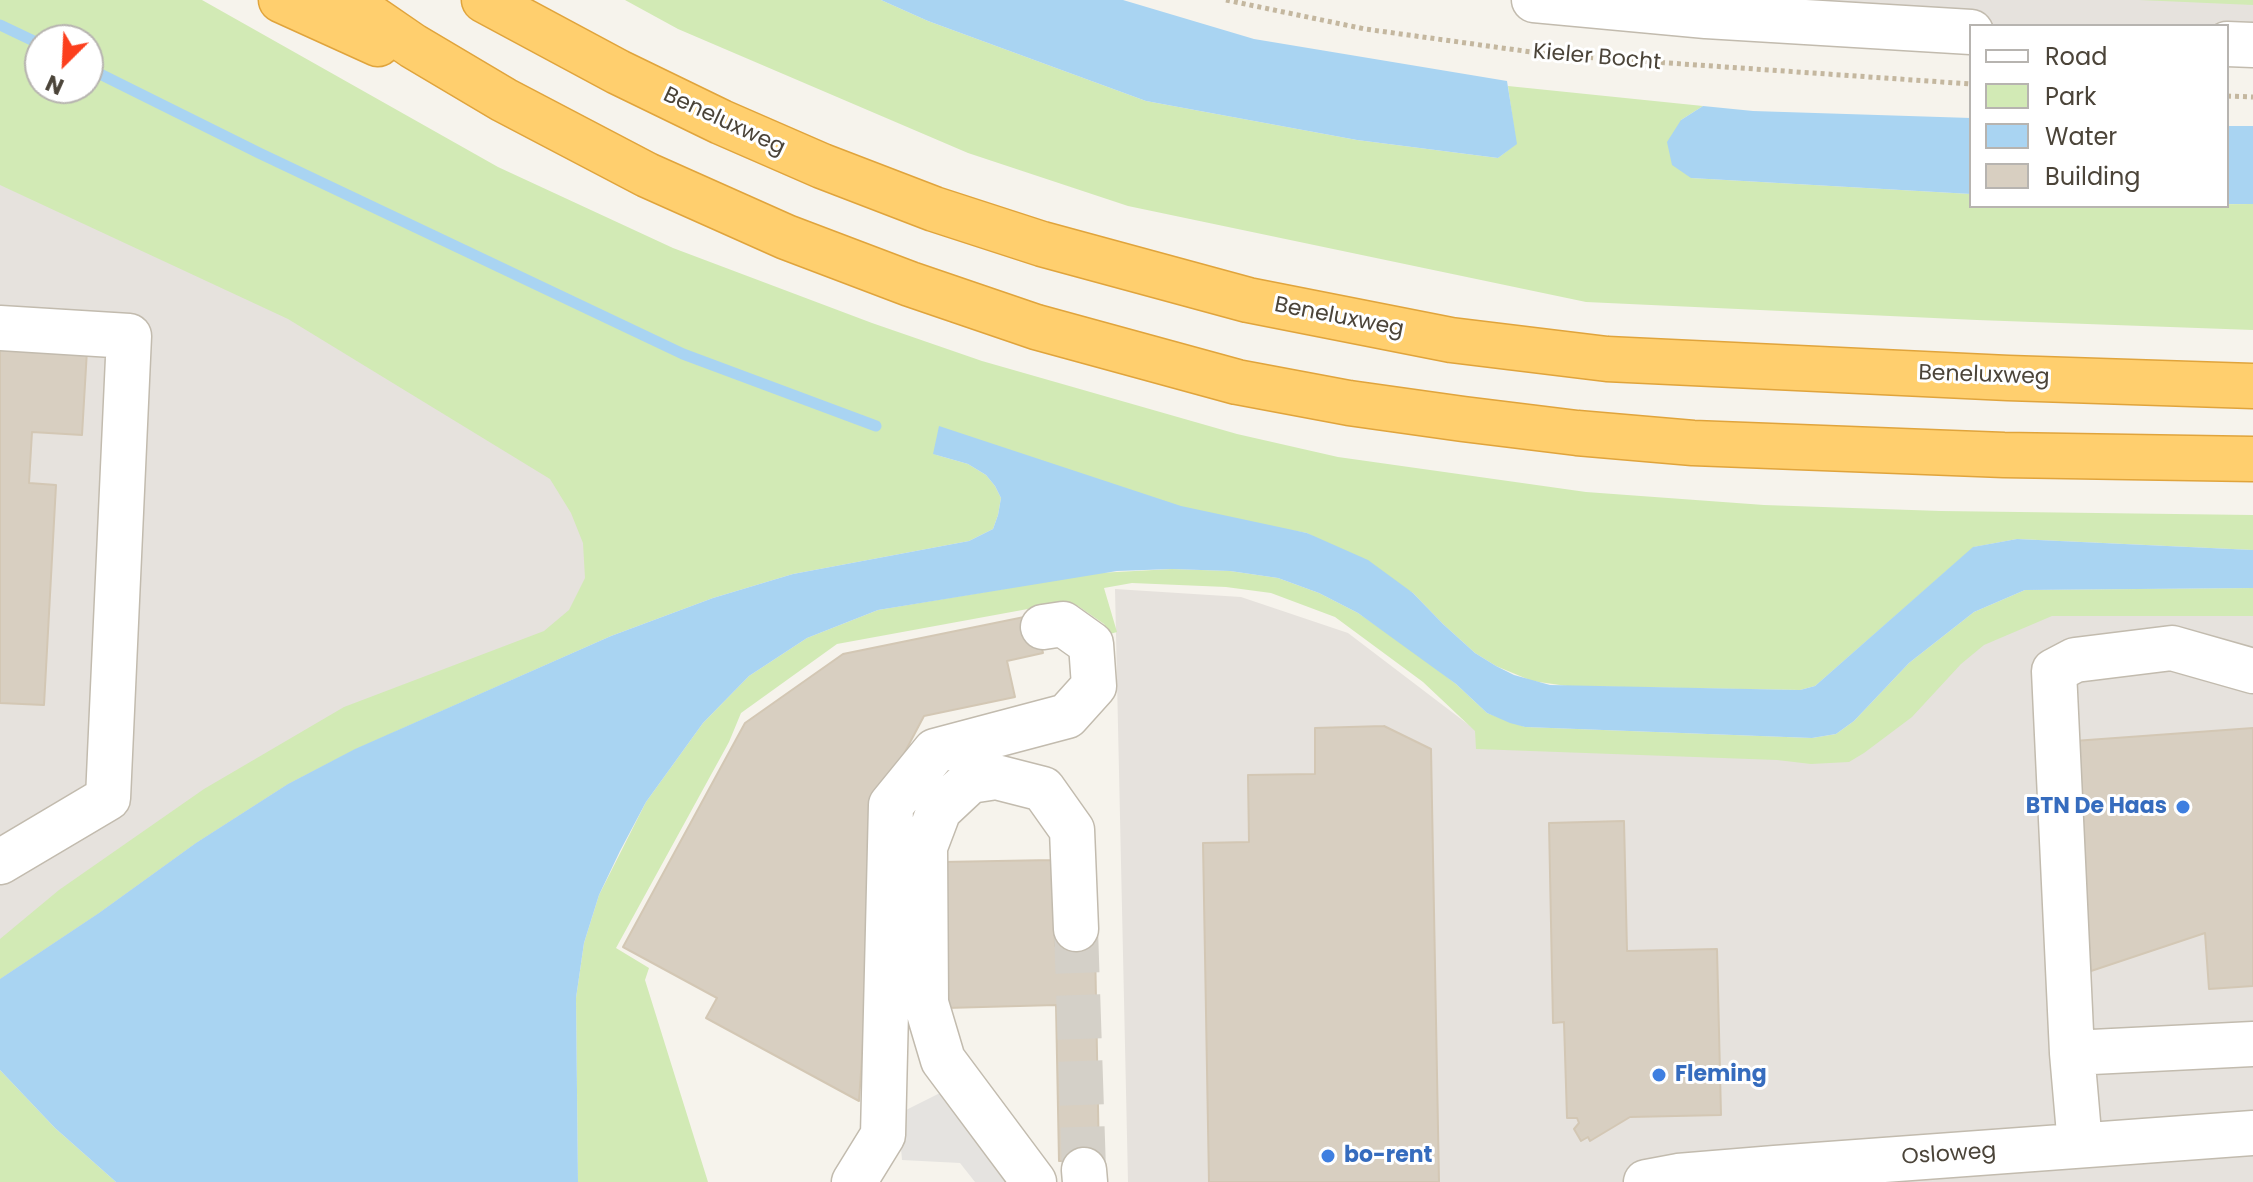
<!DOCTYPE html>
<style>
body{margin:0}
#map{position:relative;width:2253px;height:1182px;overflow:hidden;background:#f6f3ec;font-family:Poppins,sans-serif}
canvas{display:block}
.legend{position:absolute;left:1969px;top:24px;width:260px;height:184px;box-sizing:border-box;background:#fff;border:2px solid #b7b4b0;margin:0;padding:10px 14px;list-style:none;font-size:24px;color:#4b4439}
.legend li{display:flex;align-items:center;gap:16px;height:40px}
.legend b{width:40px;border:2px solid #b7b4b0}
.north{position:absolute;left:24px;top:24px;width:80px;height:80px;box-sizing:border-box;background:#fff;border:2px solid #b7b4b0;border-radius:50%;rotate:204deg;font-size:22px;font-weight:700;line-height:32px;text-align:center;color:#4b4439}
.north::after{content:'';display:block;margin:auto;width:28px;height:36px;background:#fc3f1d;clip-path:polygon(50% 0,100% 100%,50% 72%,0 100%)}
</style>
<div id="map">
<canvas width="2253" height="1182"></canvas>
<ul class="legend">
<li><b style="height:10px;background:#fff"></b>Road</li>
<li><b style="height:22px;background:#d2eab5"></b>Park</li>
<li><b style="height:22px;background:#a9d4f2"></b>Water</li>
<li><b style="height:22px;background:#d8cfc1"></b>Building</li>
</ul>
<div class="north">N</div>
</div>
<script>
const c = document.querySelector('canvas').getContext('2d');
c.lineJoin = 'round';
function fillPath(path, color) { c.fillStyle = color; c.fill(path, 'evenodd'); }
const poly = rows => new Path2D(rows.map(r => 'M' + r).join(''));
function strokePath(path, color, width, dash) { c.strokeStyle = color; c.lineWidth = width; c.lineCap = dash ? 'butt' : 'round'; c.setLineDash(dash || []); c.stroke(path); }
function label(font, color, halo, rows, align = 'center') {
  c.font = font + ' Poppins,sans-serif'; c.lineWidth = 6; c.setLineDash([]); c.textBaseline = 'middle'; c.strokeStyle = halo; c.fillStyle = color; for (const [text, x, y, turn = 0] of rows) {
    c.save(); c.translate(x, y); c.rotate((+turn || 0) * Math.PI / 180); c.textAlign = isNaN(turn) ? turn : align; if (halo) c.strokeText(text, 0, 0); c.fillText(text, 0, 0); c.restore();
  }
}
const industrial = poly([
 [1533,0,2253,0,2253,48,2227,26,1971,26],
 [0,138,581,373,617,588,0,986],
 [1115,589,1241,597,1348,633,1486,738,1833,759,2032,606,2253,611,2253,1182,1128,1182]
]);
const green = poly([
 [0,0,202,0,498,167,673,248,872,323,982,361,1237,434,1338,457,1586,492,1764,505,1941,511,2253,515,2253,550,2017,539,1974,547,1815,686,1800,690,1567,686,1532,681,1496,666,1475,653,1443,624,1413,593,1307,533,1260,525,933,454,968,464,986,475,995,486,1001,498,998,515,993,529,969,541,793,574,713,598,611,636,356,749,288,784,196,843,99,913,0,979,0,939,59,890,204,789,344,707,544,631,569,610,585,578,583,543,571,513,550,479,288,319,0,185],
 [40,40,88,40,88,88,40,88],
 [625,0,881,0,928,21,1146,101,1357,140,1498,158,1516,144,1508,86,1703,106,1681,120,1691,178,1971,194,1971,206,2253,204,2253,330,1977,320,1586,302,1128,206,968,153,678,29],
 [2139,0,2253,0,2253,5],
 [1172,569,1230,571,1278,578,1319,593,1358,613,1412,650,1456,684,1487,713,1525,727,1812,738,1836,734,1854,721,1909,663,1974,612,2025,590,2253,588,2253,616,2052,616,1984,645,1961,664,1912,717,1864,753,1849,762,1811,764,1777,760,1476,749,1475,731,1423,682,1335,617,1271,593,1226,587,1132,583,1104,588,1117,632,1110,634,1104,624,1078,606,1055,604,837,644,741,713,729,742,616,948,649,968,645,980,708,1182,578,1182,576,998,584,943,599,895,646,802,703,723,749,676,807,638,878,610,1098,573],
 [0,1070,55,1128,116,1182,0,1182]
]);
const parking = poly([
 [944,1091,1009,1182,975,1182,960,1163,902,1160,898,1114]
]);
const water = poly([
 [881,0,1123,0,1254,39,1507,81,1517,144,1498,158,1357,140,1146,101,928,21],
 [1703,106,1753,111,1971,118,1971,194,1691,178,1672,165,1667,142,1681,120],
 [2227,126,2253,126,2253,204,2227,204],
 [939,426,1181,506,1307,533,1368,560,1413,593,1443,624,1475,653,1496,666,1514,675,1550,685,1800,690,1815,686,1973,547,2017,539,2253,550,2253,588,2025,590,1974,612,1909,663,1854,721,1836,734,1812,738,1525,727,1510,723,1487,713,1456,684,1358,613,1319,593,1278,578,1230,571,1172,569,1117,571,878,610,807,638,749,676,703,723,646,802,620,851,599,895,584,943,576,998,578,1182,116,1182,55,1128,0,1070,0,979,99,913,196,843,288,784,355,749,611,636,713,598,793,574,969,541,993,529,998,515,1001,498,995,486,986,475,968,464,933,454]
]);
const stream = poly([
 [0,25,40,44],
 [88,68,259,153,683,354,876,426]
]);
const building = poly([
 [0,345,87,350,82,435,32,432,29,483,56,485,44,705,0,703,0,345],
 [1034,615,1043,653,1007,661,1015,697,924,716,880,799,859,1101,706,1018,717,998,623,947,745,723,843,654,1034,615],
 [1384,726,1431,749,1439,1182,1209,1182,1203,843,1249,842,1248,775,1315,774,1315,728,1384,726],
 [2253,728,2253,986,2209,989,2205,933,2091,971,2074,741,2253,728],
 [1624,821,1627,951,1717,949,1721,1115,1630,1117,1590,1141,1588,1137,1581,1141,1574,1129,1579,1123,1577,1118,1567,1118,1564,1022,1553,1023,1549,823,1624,821],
 [1053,860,1055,946,1095,945,1099,1161,1059,1161,1056,1005,946,1008,942,862,1053,860]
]);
const minorTunnel = poly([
 [1076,929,1084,1170]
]);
const path = poly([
 [1226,0,1365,29,1553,55,1971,84],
 [2227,96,2253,97]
]);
const minor = poly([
 [1534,0,1706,16,1971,32],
 [2227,44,2253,45],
 [0,328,129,336,108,798,0,862],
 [2072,1053,2253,1044],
 [2080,1145,2072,1053,2054,671,2075,660,2172,648,2253,671],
 [1084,1170,1085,1182],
 [854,1182,883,1135,891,805,935,751,1067,716,1094,686,1091,644,1063,624,1043,627],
 [1034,1182,943,1060,926,1003,925,847,939,810,970,781,996,777,1043,789,1072,830,1076,929],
 [1646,1182,1678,1176,1775,1168,2253,1133]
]);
const highway = poly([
 [281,0,378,44],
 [346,0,413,46,504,100,647,175,786,237,910,284,1036,327,1237,382,1349,403,1463,419,1577,433,1693,443,2004,455,2253,459],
 [484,0,618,72,721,122,822,166,934,209,1042,244,1248,300,1451,340,1607,359,2008,378,2253,386]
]);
const markers = [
 [2183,807,8,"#3f7fe0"],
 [1659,1075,8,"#3f7fe0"],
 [1328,1156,8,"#3f7fe0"]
];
const streetNames = [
 ["Kieler Bocht",1597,58,5],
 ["Beneluxweg",724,122,25],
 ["Beneluxweg",1339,318,11],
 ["Beneluxweg",1984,376,2],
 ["Osloweg",1949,1155,-4]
];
const shopNames = [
 ["BTN De Haas",2167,807,"right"],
 ["Fleming",1675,1075],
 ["bo-rent",1344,1156]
];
fillPath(industrial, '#e6e2dd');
fillPath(green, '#d2eab5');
fillPath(parking, '#e5e3e0');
fillPath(water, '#a9d4f2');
strokePath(stream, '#a9d4f2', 11);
fillPath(building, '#d8cfc1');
strokePath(building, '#d3c7b4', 2);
strokePath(minorTunnel, '#d4d0c8', 44, [44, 22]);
strokePath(minor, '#c2bbae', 47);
strokePath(highway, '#e0a43c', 47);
strokePath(path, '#c4b79f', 5, [4, 4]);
strokePath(minor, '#fff', 44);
strokePath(highway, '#ffcf6e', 44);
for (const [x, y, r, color] of markers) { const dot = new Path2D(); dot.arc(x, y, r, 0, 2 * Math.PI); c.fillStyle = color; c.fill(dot); strokePath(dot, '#fff', 3); }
label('22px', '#4b4439', '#fff', streetNames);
label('bold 22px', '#366cbe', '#fff', shopNames, 'left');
</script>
